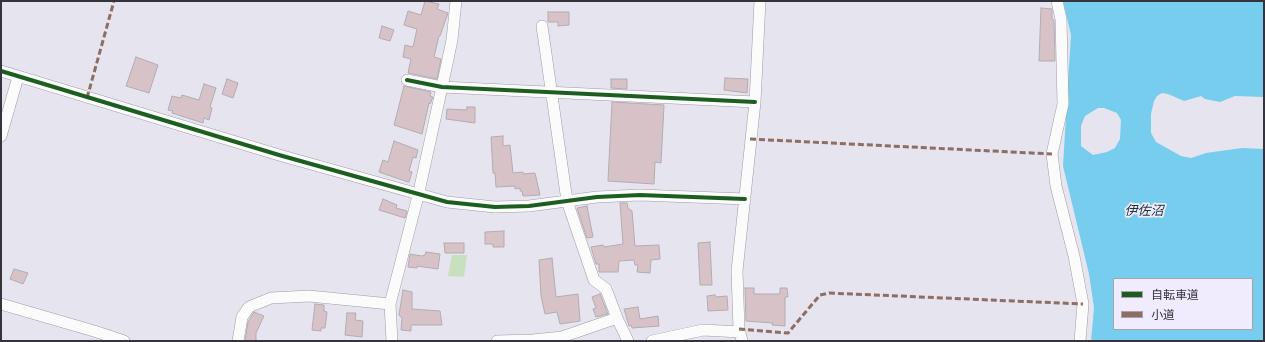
<!DOCTYPE html>
<meta charset="utf-8">
<style>
body{margin:0}
#map{position:relative;width:1265px;height:342px;overflow:hidden;background:#e6e4ee;font-family:"Sofia Sans Condensed","Noto Sans JP",sans-serif}
canvas{display:block}
.frame{position:absolute;inset:0;border:2px solid #35333b;pointer-events:none}
.legend{position:absolute;left:1113px;top:278px;width:140px;height:52px;box-sizing:border-box;background:#f1ecfd;border:1px solid #a6a2af;margin:0;padding:5px 7px;list-style:none;font-size:12px;color:#35333b}
.legend li{display:flex;align-items:center;gap:8px;height:20px}
.legend b{width:20px;border:1px solid #a6a2af}
</style>
<div id="map">
<canvas width="1265" height="342"></canvas>
<div class="frame"></div>
<ul class="legend">
<li><b style="height:5px;background:#1b5e20"></b>自転車道</li>
<li><b style="height:5px;background:#8d6e63"></b>小道</li>
</ul>
</div>
<script>
const c = document.querySelector('canvas').getContext('2d');
c.lineJoin = 'round';
function fillPath(path, color) { c.fillStyle = color; c.fill(path, 'evenodd'); }
const poly = rows => new Path2D(rows.map(r => 'M' + r).join(''));
function strokePath(path, color, width, dash) { c.strokeStyle = color; c.lineWidth = width; c.lineCap = dash ? 'butt' : 'round'; c.setLineDash(dash || []); c.stroke(path); }
function label(font, color, halo, rows, align = 'center') {
  c.font = font + ' "Sofia Sans Condensed","Noto Sans JP",sans-serif'; c.lineWidth = 3.5; c.setLineDash([]); c.textBaseline = 'middle'; c.strokeStyle = halo; c.fillStyle = color; for (const [text, x, y, turn = 0] of rows) {
    c.save(); c.translate(x, y); c.rotate((+turn || 0) * Math.PI / 180); c.textAlign = isNaN(turn) ? turn : align; if (halo) c.strokeText(text, 0, 0); c.fillText(text, 0, 0); c.restore();
  }
}
const green = poly([
 [452,255,467,255,464,277,448,276]
]);
const water = poly([
 [1063,1,1264,1,1264,97,1235,96,1220,102,1205,99,1201,96,1184,101,1168,94,1162,93,1157,96,1154,101,1151,114,1151,133,1156,142,1181,156,1191,158,1206,153,1242,148,1264,149,1264,341,1091,341,1094,308,1089,274,1063,166,1071,35],
 [1098,108,1104,108,1117,113,1121,120,1120,139,1115,148,1107,152,1093,155,1081,146,1081,126,1085,116],
 [1114,279,1252,279,1252,329,1114,329]
]);
const building = poly([
 [425,1,439,4,437,9,448,13,440,36,439,36,434,57,441,59,437,79,408,73,411,59,403,57,405,45,413,47,417,29,404,25,408,11,421,15,425,1],
 [1041,8,1052,9,1052,19,1054,20,1055,61,1039,61,1041,8],
 [548,12,569,12,569,25,558,26,558,22,548,22,548,12],
 [382,26,394,30,390,41,379,38,382,26],
 [136,57,158,65,149,93,126,86,136,57],
 [725,78,748,79,747,93,724,90,725,78],
 [227,79,238,83,233,98,222,94,227,79],
 [611,79,627,79,627,89,611,88,611,79],
 [204,84,216,88,210,107,212,108,209,120,204,118,203,123,172,113,173,111,168,110,172,96,181,98,182,95,199,100,204,84],
 [404,86,431,92,430,96,433,97,430,104,429,103,422,134,394,125,404,86],
 [612,102,664,105,661,163,655,162,654,184,608,181,612,102],
 [467,107,475,107,475,123,446,119,447,109,467,110,467,107],
 [503,136,503,146,510,145,513,173,523,172,523,174,535,173,540,195,523,196,522,191,520,191,520,188,515,189,515,186,496,187,495,173,493,173,491,137,503,136],
 [394,141,418,150,416,158,413,157,409,171,412,172,409,182,408,182,379,172,383,160,388,162,394,141],
 [383,199,397,205,396,208,407,211,405,218,379,210,383,199],
 [620,203,627,203,628,208,632,211,635,246,659,245,660,259,651,260,650,273,637,272,638,265,635,265,634,260,619,261,618,272,599,272,599,264,596,264,591,247,603,245,604,247,623,244,620,203],
 [587,206,593,237,587,238,577,208,587,206],
 [504,231,504,247,493,247,493,244,485,244,485,232,504,231],
 [710,242,712,285,700,285,698,243,710,242],
 [444,243,464,243,464,253,445,253,444,243],
 [426,252,440,254,438,269,417,266,417,268,408,267,410,254,422,256,425,255,426,252],
 [552,258,556,297,578,294,580,321,560,324,557,312,545,314,541,296,539,260,552,258],
 [14,269,28,273,23,284,10,279,14,269],
 [745,288,754,288,754,294,780,294,780,288,787,288,788,297,785,297,785,326,772,325,773,323,746,321,745,288],
 [403,290,412,292,412,309,440,311,442,325,411,325,411,331,401,330,402,318,399,315,403,290],
 [600,294,608,314,596,317,593,309,596,308,592,297,600,294],
 [715,295,716,297,727,296,728,310,708,311,707,296,715,295],
 [315,304,324,305,324,311,327,312,325,328,321,328,321,331,312,330,315,304],
 [638,307,640,319,658,316,659,326,632,328,631,325,629,326,624,309,638,307],
 [254,312,264,316,256,333,256,341,245,341,248,322,254,312],
 [347,313,356,313,355,320,363,321,362,337,345,335,347,313]
]);
const minor = poly([
 [1057,1,1061,19,1063,104,1052,154,1056,186,1074,256,1083,304,1080,341],
 [542,26,567,201,594,280,606,289,617,318],
 [1,71,279,155,447,202,495,207,529,206,597,197,640,195,745,199],
 [407,80,442,87,755,102],
 [1,136,18,77],
 [1,304,94,331,124,341],
 [238,341,242,317,249,307,271,298,309,296,390,304],
 [392,341,390,304,418,196,442,87,452,40,456,1],
 [497,341,533,340,562,337,617,318,628,341],
 [652,341,703,330,740,332],
 [742,341,739,329,737,271,755,102,760,1]
]);
const quiet = poly([
 [87,98,114,1],
 [750,139,1052,154],
 [739,329,788,333,820,295,829,293,1083,304]
]);
const cycleway = poly([
 [1,71,279,155,447,202,495,207,529,206,597,197,640,195,745,199],
 [407,80,442,87,755,102]
]);
const waterNames = [
 ["伊佐沼",1144,212]
];
fillPath(green, '#c9e0be');
fillPath(water, '#77cded');
fillPath(building, '#d7c3c7');
strokePath(building, '#b2acb1', 1);
strokePath(minor, '#9e9ca4', 12);
strokePath(minor, '#fbfbfc', 11);
strokePath(quiet, '#8d6e63', 3, [6, 3]);
strokePath(cycleway, '#1b5e20', 4);
label('italic 13px', '#1d323a', '#f1ecfd', waterNames);
</script>
